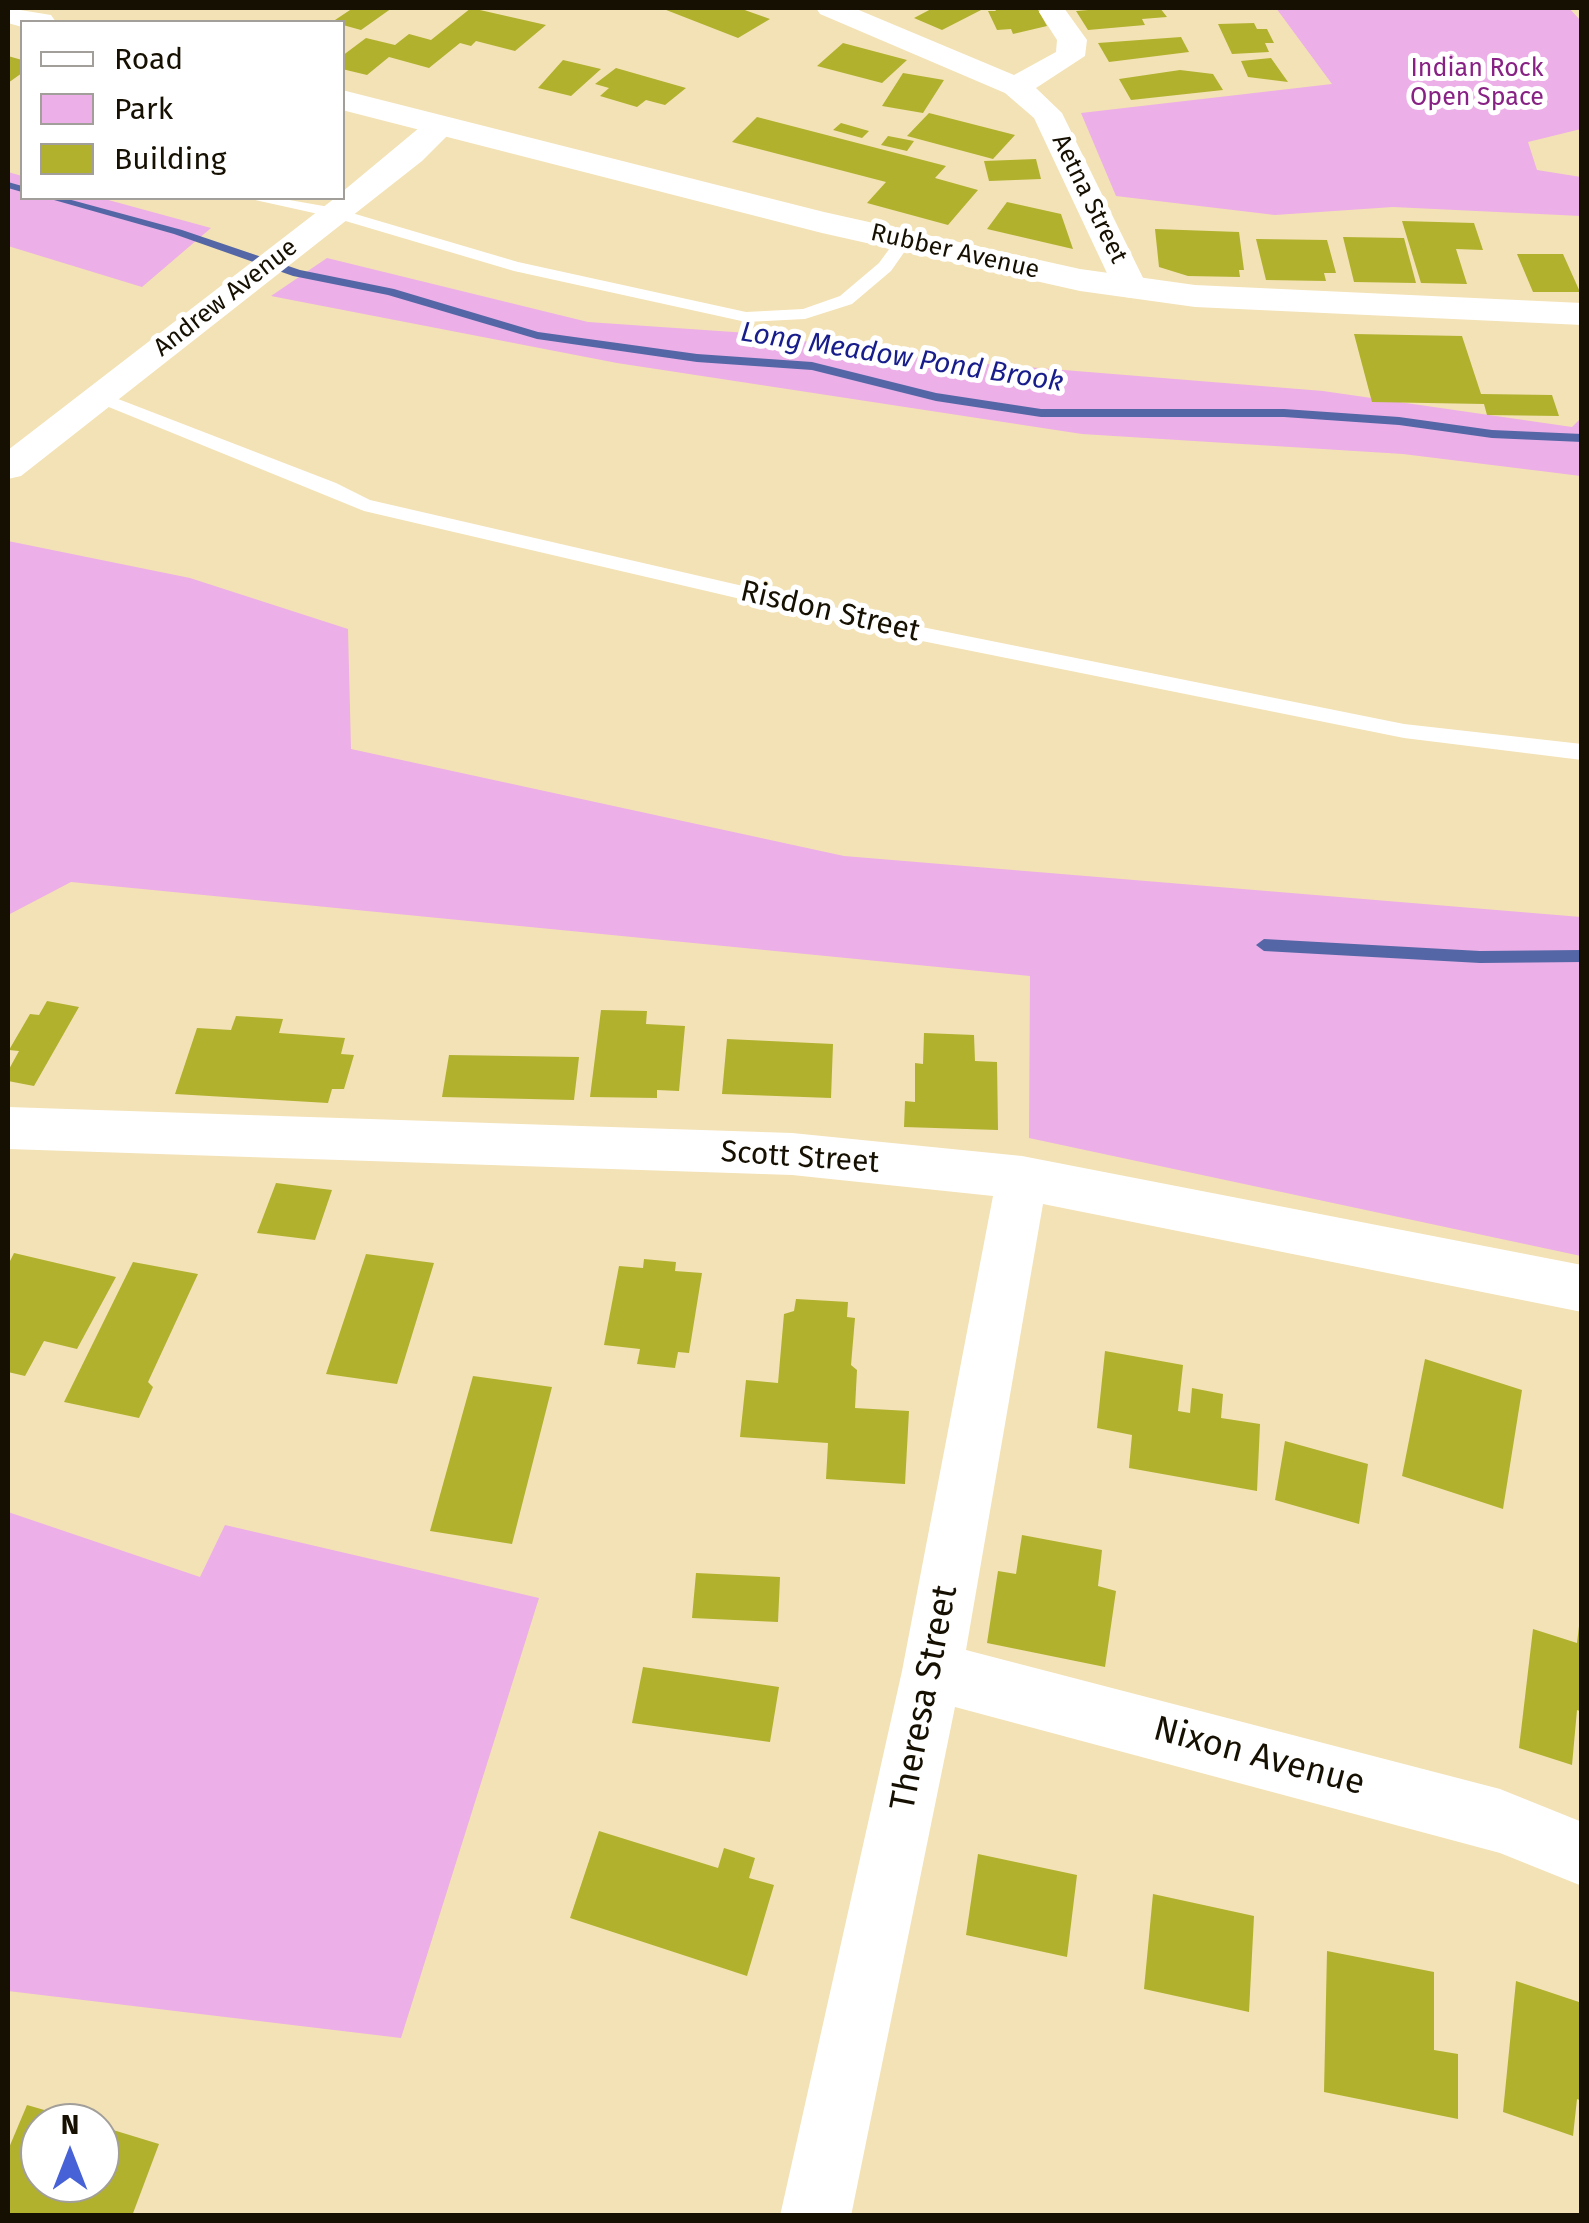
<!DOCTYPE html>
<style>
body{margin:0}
#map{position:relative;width:1589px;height:2223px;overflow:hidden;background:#f3e2b5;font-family:"Fira Sans",sans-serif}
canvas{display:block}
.frame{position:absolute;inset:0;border:10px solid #161002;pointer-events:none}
.legend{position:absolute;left:20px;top:20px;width:325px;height:180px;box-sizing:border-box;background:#fff;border:2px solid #a29f9a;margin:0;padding:12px 18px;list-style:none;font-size:30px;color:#161002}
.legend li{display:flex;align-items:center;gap:20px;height:50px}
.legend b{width:50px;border:2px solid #a29f9a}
.north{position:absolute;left:20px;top:2103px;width:100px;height:100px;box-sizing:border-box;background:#fff;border:2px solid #a29f9a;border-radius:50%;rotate:0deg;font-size:28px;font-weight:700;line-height:40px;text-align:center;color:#161002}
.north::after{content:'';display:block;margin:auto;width:35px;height:45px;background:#4762d6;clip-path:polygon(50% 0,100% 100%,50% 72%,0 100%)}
</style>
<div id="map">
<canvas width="1589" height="2223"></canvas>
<div class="frame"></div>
<ul class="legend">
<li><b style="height:12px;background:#fff"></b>Road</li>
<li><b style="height:28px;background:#ecafe7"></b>Park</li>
<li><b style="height:28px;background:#b1b12e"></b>Building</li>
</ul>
<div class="north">N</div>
</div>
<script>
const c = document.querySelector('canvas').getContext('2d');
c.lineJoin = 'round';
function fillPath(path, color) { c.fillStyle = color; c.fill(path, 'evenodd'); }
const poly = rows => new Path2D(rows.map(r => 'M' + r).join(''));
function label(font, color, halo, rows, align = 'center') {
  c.font = font + ' "Fira Sans",sans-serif'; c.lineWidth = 10; c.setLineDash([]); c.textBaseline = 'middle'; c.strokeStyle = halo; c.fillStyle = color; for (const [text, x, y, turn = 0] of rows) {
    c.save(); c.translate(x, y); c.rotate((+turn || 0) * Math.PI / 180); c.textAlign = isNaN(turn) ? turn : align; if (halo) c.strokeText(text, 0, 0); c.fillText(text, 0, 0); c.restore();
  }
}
const green = poly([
 [1276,8,1569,8,1581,21,1581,129,1528,142,1537,170,1581,177,1581,216,1393,207,1275,215,1116,196,1081,113,1332,84],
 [8,172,22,176,22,198,101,198,211,228,142,287,8,246],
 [327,258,588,322,748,333,928,359,1323,391,1572,427,1581,418,1581,476,1403,454,1082,434,617,363,271,296],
 [8,541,190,578,348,629,351,749,844,856,1581,917,1581,1256,1029,1138,1030,976,71,882,8,915],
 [8,1512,200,1577,225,1525,539,1598,401,2038,8,1991]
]);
const stream = poly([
 [8,182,22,186,22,192,8,188,8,182],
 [47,198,64,198,182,230,300,270,394,289,538,332,697,354,812,362,936,393,1041,409,1284,409,1399,417,1492,430,1582,434,1582,442,1492,438,1399,425,1284,417,1041,417,936,401,812,370,697,362,537,339,388,295,293,276,174,234,47,198],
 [1264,939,1480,951,1582,950,1582,962,1480,963,1264,951,1256,945,1264,939]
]);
const building = poly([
 [353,8,392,8,361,30,332,22],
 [471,8,546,25,515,51,476,41,471,46,460,43,429,68,389,57,367,75,342,69,342,56,366,38,395,45,409,34,431,40],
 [661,8,739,8,770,19,738,38],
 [933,8,985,8,942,30,914,18],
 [994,8,1037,8,1047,26,1013,34,1011,29,997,30,988,11,996,11],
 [1113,8,1160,8,1167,17,1142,19,1145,25,1088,30,1076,11],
 [1254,23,1257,29,1267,29,1274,43,1265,43,1269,52,1232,54,1218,24],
 [1181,37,1189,52,1109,62,1098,43],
 [843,43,907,60,882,83,817,66],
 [8,56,22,60,22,73,8,83],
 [1271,58,1288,82,1248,77,1241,61],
 [563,60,601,69,571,96,538,88],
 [616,68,686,88,665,105,646,100,637,107,600,96,609,88,595,84],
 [1180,70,1213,74,1223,90,1131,100,1119,79],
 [903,73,944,80,923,113,882,106],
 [929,113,1015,135,993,159,907,136],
 [757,117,946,166,935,178,978,190,948,225,867,203,886,182,732,142],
 [841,123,869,131,862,138,833,130],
 [888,136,914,141,907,151,881,145],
 [1036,159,1041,179,989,181,984,161],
 [1007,202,1061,214,1073,249,987,229],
 [1402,221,1474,223,1483,250,1456,249,1467,284,1421,283],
 [1155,229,1239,232,1244,270,1239,270,1240,277,1188,276,1159,267],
 [1343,237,1404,238,1416,283,1354,282],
 [1256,239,1327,240,1336,273,1324,273,1326,281,1266,280],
 [1517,254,1563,254,1580,292,1533,292],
 [1354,334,1462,336,1481,394,1552,395,1559,416,1487,415,1484,404,1372,402],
 [47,1001,79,1007,34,1086,8,1081,8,1071,19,1051,9,1050,30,1014,39,1015],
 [601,1010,647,1011,646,1024,685,1026,679,1091,657,1090,657,1098,590,1097],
 [236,1016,283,1019,279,1033,345,1038,341,1054,354,1055,344,1089,332,1089,328,1103,175,1094,197,1028,231,1030],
 [924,1033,974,1035,975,1061,997,1062,998,1130,904,1127,905,1101,915,1102,915,1063,923,1064],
 [727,1039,833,1044,831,1098,722,1094],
 [449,1055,579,1057,574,1100,442,1097],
 [276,1183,332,1190,315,1240,257,1233],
 [14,1253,116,1277,77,1349,44,1341,25,1376,8,1372,8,1265],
 [366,1254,434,1263,397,1384,326,1374],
 [644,1259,676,1262,675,1271,702,1273,689,1353,678,1352,675,1368,637,1364,640,1349,604,1345,619,1266,643,1268],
 [133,1262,198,1274,148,1382,153,1387,139,1418,64,1402],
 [796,1299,848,1302,847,1317,855,1318,851,1365,857,1370,855,1408,909,1411,905,1484,826,1479,828,1443,740,1437,746,1380,778,1383,784,1314,794,1311],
 [1105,1351,1183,1365,1178,1411,1190,1413,1192,1388,1223,1394,1221,1418,1260,1424,1257,1491,1129,1468,1132,1435,1097,1428],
 [1425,1359,1522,1390,1503,1509,1402,1476],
 [473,1376,552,1387,512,1544,430,1531],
 [1285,1441,1368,1464,1359,1524,1275,1500],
 [1022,1535,1102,1550,1098,1586,1116,1591,1105,1667,987,1643,998,1571,1016,1574],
 [696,1573,780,1577,778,1622,692,1618],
 [1579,1626,1582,1712,1577,1710,1572,1765,1519,1748,1533,1629,1577,1643],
 [643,1667,779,1687,770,1742,632,1723],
 [599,1831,718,1868,724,1848,755,1858,749,1878,774,1885,747,1976,570,1918],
 [978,1854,1077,1875,1067,1957,966,1935],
 [1153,1894,1254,1916,1249,2012,1144,1989],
 [1327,1951,1434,1972,1434,2050,1458,2054,1458,2119,1324,2092],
 [1516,1981,1582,2003,1582,2101,1577,2099,1573,2136,1503,2112],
 [27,2105,86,2122,40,2123,40,2183,100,2183,100,2126,159,2144,132,2216,8,2216,8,2150]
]);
const service = poly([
 [246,198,278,198,335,208,518,262,746,312,803,309,840,296,879,263,898,237,912,241,891,271,852,304,805,319,746,322,514,271,332,217,246,198],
 [100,392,336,483,370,500,912,625,1404,724,1582,744,1582,760,1404,738,912,639,364,511,94,401,91,397,100,392]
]);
const minor = poly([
 [816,8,854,8,1014,75,1056,52,1057,40,1039,12,1042,8,1064,8,1087,40,1085,56,1036,88,1062,113,1148,288,1143,295,1131,298,1119,295,1114,288,1034,118,1005,93,820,14,816,8],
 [442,116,458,125,422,161,21,476,8,479,8,450,335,198,342,198,342,192,431,118,442,116],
 [8,1107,792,1133,1022,1156,1582,1265,1582,1312,1043,1204,966,1650,1500,1789,1582,1822,1582,1886,1500,1853,955,1707,851,2216,780,2216,902,1671,993,1196,792,1175,8,1149,8,1107]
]);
const tertiary = poly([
 [8,8,51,15,56,22,22,22,22,27,8,23,8,8],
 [342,90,824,212,1080,269,1195,285,1582,303,1582,325,1195,307,1080,291,822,233,342,110,342,90]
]);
const farParknames = [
 ["Indian Rock",1477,69],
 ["Open Space",1477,98]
];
const farStreetnames = [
 ["Aetna Street",1089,199,64],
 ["Rubber Avenue",955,252,13],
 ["Andrew Avenue",226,298,-38]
];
const farWaternames = [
 ["Long Meadow Pond Brook",902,358,9]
];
const streetNames = [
 ["Risdon Street",830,612,13],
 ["Scott Street",800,1158,4]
];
const nearStreetnames = [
 ["Theresa Street",925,1698,-79],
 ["Nixon Avenue",1259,1757,15]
];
fillPath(green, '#ecafe7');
fillPath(stream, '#5466a5');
fillPath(building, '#b1b12e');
fillPath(service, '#fff');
fillPath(minor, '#fff');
fillPath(tertiary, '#fff');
label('25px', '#882184', '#fff', farParknames);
label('25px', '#161002', '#fff', farStreetnames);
label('italic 28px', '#181d8c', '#fff', farWaternames);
label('30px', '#161002', '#fff', streetNames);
label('35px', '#161002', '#fff', nearStreetnames);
</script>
